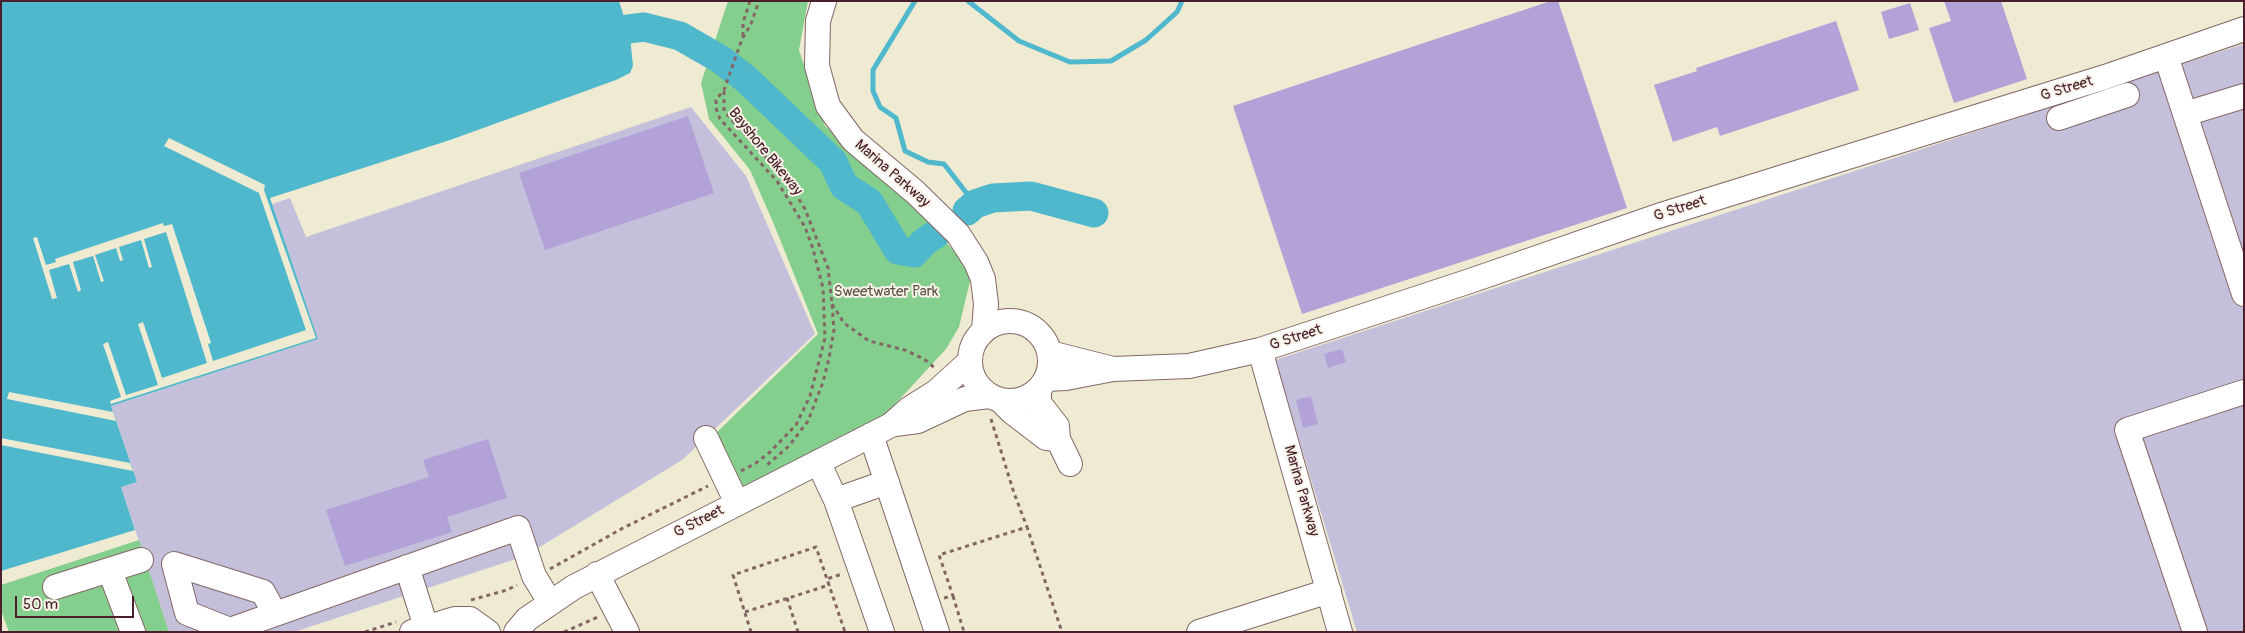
<!DOCTYPE html>
<style>
body{margin:0}
#map{position:relative;width:2245px;height:633px;overflow:hidden;background:#efead2;font-family:Pangolin,sans-serif}
canvas{display:block}
.frame{position:absolute;inset:0;border:2px solid #4a1f2b;pointer-events:none}
.scale{position:absolute;left:15px;top:596px;width:119px;height:22px;box-sizing:border-box;border:2px solid #4a1f2b;border-top:0;padding-left:6px;font-size:15px;line-height:18px;white-space:nowrap;color:#4a1f2b;-webkit-text-stroke:4px #f7f3e8;paint-order:stroke}
</style>
<div id="map">
<canvas width="2245" height="633"></canvas>
<div class="frame"></div>
<div class="scale">50 m</div>
</div>
<script>
const c = document.querySelector('canvas').getContext('2d');
c.lineJoin = 'round';
function fillPath(path, color) { c.fillStyle = color; c.fill(path, 'evenodd'); }
const poly = rows => new Path2D(rows.map(r => 'M' + r).join(''));
function strokePath(path, color, width, dash) { c.strokeStyle = color; c.lineWidth = width; c.lineCap = dash ? 'butt' : 'round'; c.setLineDash(dash || []); c.stroke(path); }
function label(font, color, halo, rows, align = 'center') {
  c.font = font + ' Pangolin,sans-serif'; c.lineWidth = 4; c.setLineDash([]); c.textBaseline = 'middle'; c.strokeStyle = halo; c.fillStyle = color; for (const [text, x, y, turn = 0] of rows) {
    c.save(); c.translate(x, y); c.rotate((+turn || 0) * Math.PI / 180); c.textAlign = isNaN(turn) ? turn : align; if (halo) c.strokeText(text, 0, 0); c.fillText(text, 0, 0); c.restore();
  }
}
const industrial = poly([
 [2244,44,2244,632,1357,632,1275,360],
 [691,107,746,176,815,334,682,460,525,556,294,632,169,632,121,487,137,482,111,406,318,339,272,204,290,198,306,237]
]);
const green = poly([
 [728,1,808,1,799,50,825,126,904,192,972,273,959,327,946,349,887,413,804,464,742,494,710,439,818,334,773,222,750,170,709,119,701,83],
 [139,540,169,632,9,632,1,610,1,585]
]);
const water = poly([
 [1,1,619,1,630,36,633,66,630,73,616,80,450,140,270,198,318,339,111,406,137,482,121,487,135,530,1,571]
]);
const pier = poly([
 [169,138,265,185,264,190,316,338,111,404,110,401,121,397,103,344,108,342,126,395,158,385,138,324,143,322,162,378,207,363,166,232,144,239,152,267,149,268,141,240,119,247,123,260,120,261,116,248,95,255,104,281,101,282,93,256,73,262,81,290,78,292,69,264,49,270,57,298,52,299,33,238,37,237,46,265,56,262,55,259,163,223,164,226,172,224,211,343,208,344,213,361,306,330,259,193,164,146],
 [9,392,113,412,116,421,7,399],
 [1,438,130,463,133,471,1,445]
]);
const stream = poly([
 [915,1,873,70,873,91,880,107,896,118,905,151,928,162,944,164,975,204],
 [968,1,1019,41,1070,62,1111,61,1146,40,1177,12,1182,1]
]);
const river = poly([
 [628,29,644,27,680,36,720,59,746,79,833,162,844,186,869,202,898,250,914,253,924,242,936,234],
 [967,211,975,204,993,198,1031,196,1094,213]
]);
const building = poly([
 [1551,1,1558,1,1627,208,1302,314,1233,106],
 [1944,1,2001,1,2027,79,1954,103,1929,28,1951,21],
 [1910,3,1919,30,1889,39,1881,12],
 [1836,21,1859,90,1720,136,1717,127,1673,142,1654,85,1697,71,1696,68],
 [688,116,714,193,545,250,519,173],
 [1342,349,1346,362,1328,368,1324,354],
 [1311,396,1318,424,1303,428,1296,400],
 [488,439,507,498,447,517,452,532,345,566,326,510,429,477,423,460]
]);
const path = poly([
 [743,36,743,23,750,1],
 [724,91,724,111,789,183,805,209,828,268,832,304,834,330,829,358,823,382,808,421,789,446,767,465],
 [832,304,844,323,869,341,905,350,924,359,936,369],
 [991,419,1014,493,1027,527],
 [741,471,756,463,770,452,796,425,810,396,825,338,823,288,813,249,805,227,777,181,720,119,716,108,716,100,724,90,742,39,751,24,759,1],
 [550,569,623,528,708,486],
 [953,596,964,632],
 [787,598,798,632],
 [944,598,953,596,939,555,1027,527,1062,632],
 [471,600,507,590,517,585],
 [745,612,829,585,827,579,842,574],
 [365,632,396,622],
 [564,632,598,617],
 [751,632,733,575,816,547,845,632]
]);
const minor = poly([
 [824,1,818,21,817,66,828,106,853,140,915,192,958,234,976,262,983,279,986,304,984,330],
 [2166,56,2244,294],
 [2185,114,2244,96],
 [2059,118,2127,95],
 '970 361a40 40 0 1 1 80 0a40 40 0 1 1-80 0Z',
 [1260,350,1340,632],
 [1113,369,1189,366,1260,350,1467,282,1658,216,2105,77,2244,29],
 [1047,379,1066,378,1113,369,1050,353],
 [1001,401,1012,412,1046,438,1058,439,1057,426,1039,403,1039,389],
 [895,424,918,421,965,399,989,396],
 [871,435,937,632],
 [706,438,737,503],
 [1058,439,1070,464],
 [818,462,836,500,882,632],
 [836,500,887,482],
 [407,567,426,627],
 [110,571,133,632],
 [597,574,627,632],
 [55,587,141,560],
 [275,614,263,592,174,564,187,613,230,630,518,528,534,576,550,602],
 [412,632,455,619,470,619,488,632],
 [516,632,527,619,574,587,891,425,909,409,936,392,969,362],
 [1199,632,1329,591],
 [2195,632,2127,430,2244,392]
]);
const streetNames = [
 ["G Street",2067,89,-17],
 ["Bayshore Bikeway",765,152,51],
 ["Marina Parkway",892,174,41],
 ["G Street",1680,209,-18],
 ["G Street",1296,338,-18],
 ["Marina Parkway",1301,491,74],
 ["G Street",699,522,-27]
];
const parkNames = [
 ["Sweetwater Park",886,292]
];
fillPath(industrial, '#c4c0db');
fillPath(green, '#84cf8d');
fillPath(water, '#4fb8cc');
fillPath(pier, '#efead2');
strokePath(stream, '#4fb8cc', 5);
strokePath(river, '#4fb8cc', 29);
fillPath(building, '#b2a2d8');
strokePath(minor, '#846665', 26);
strokePath(path, '#846665', 3, [4, 4]);
strokePath(minor, '#fff', 24);
label('15px', '#4a1f2b', '#f7f3e8', streetNames);
label('15px', '#5b5448', '#f7f3e8', parkNames);
</script>
